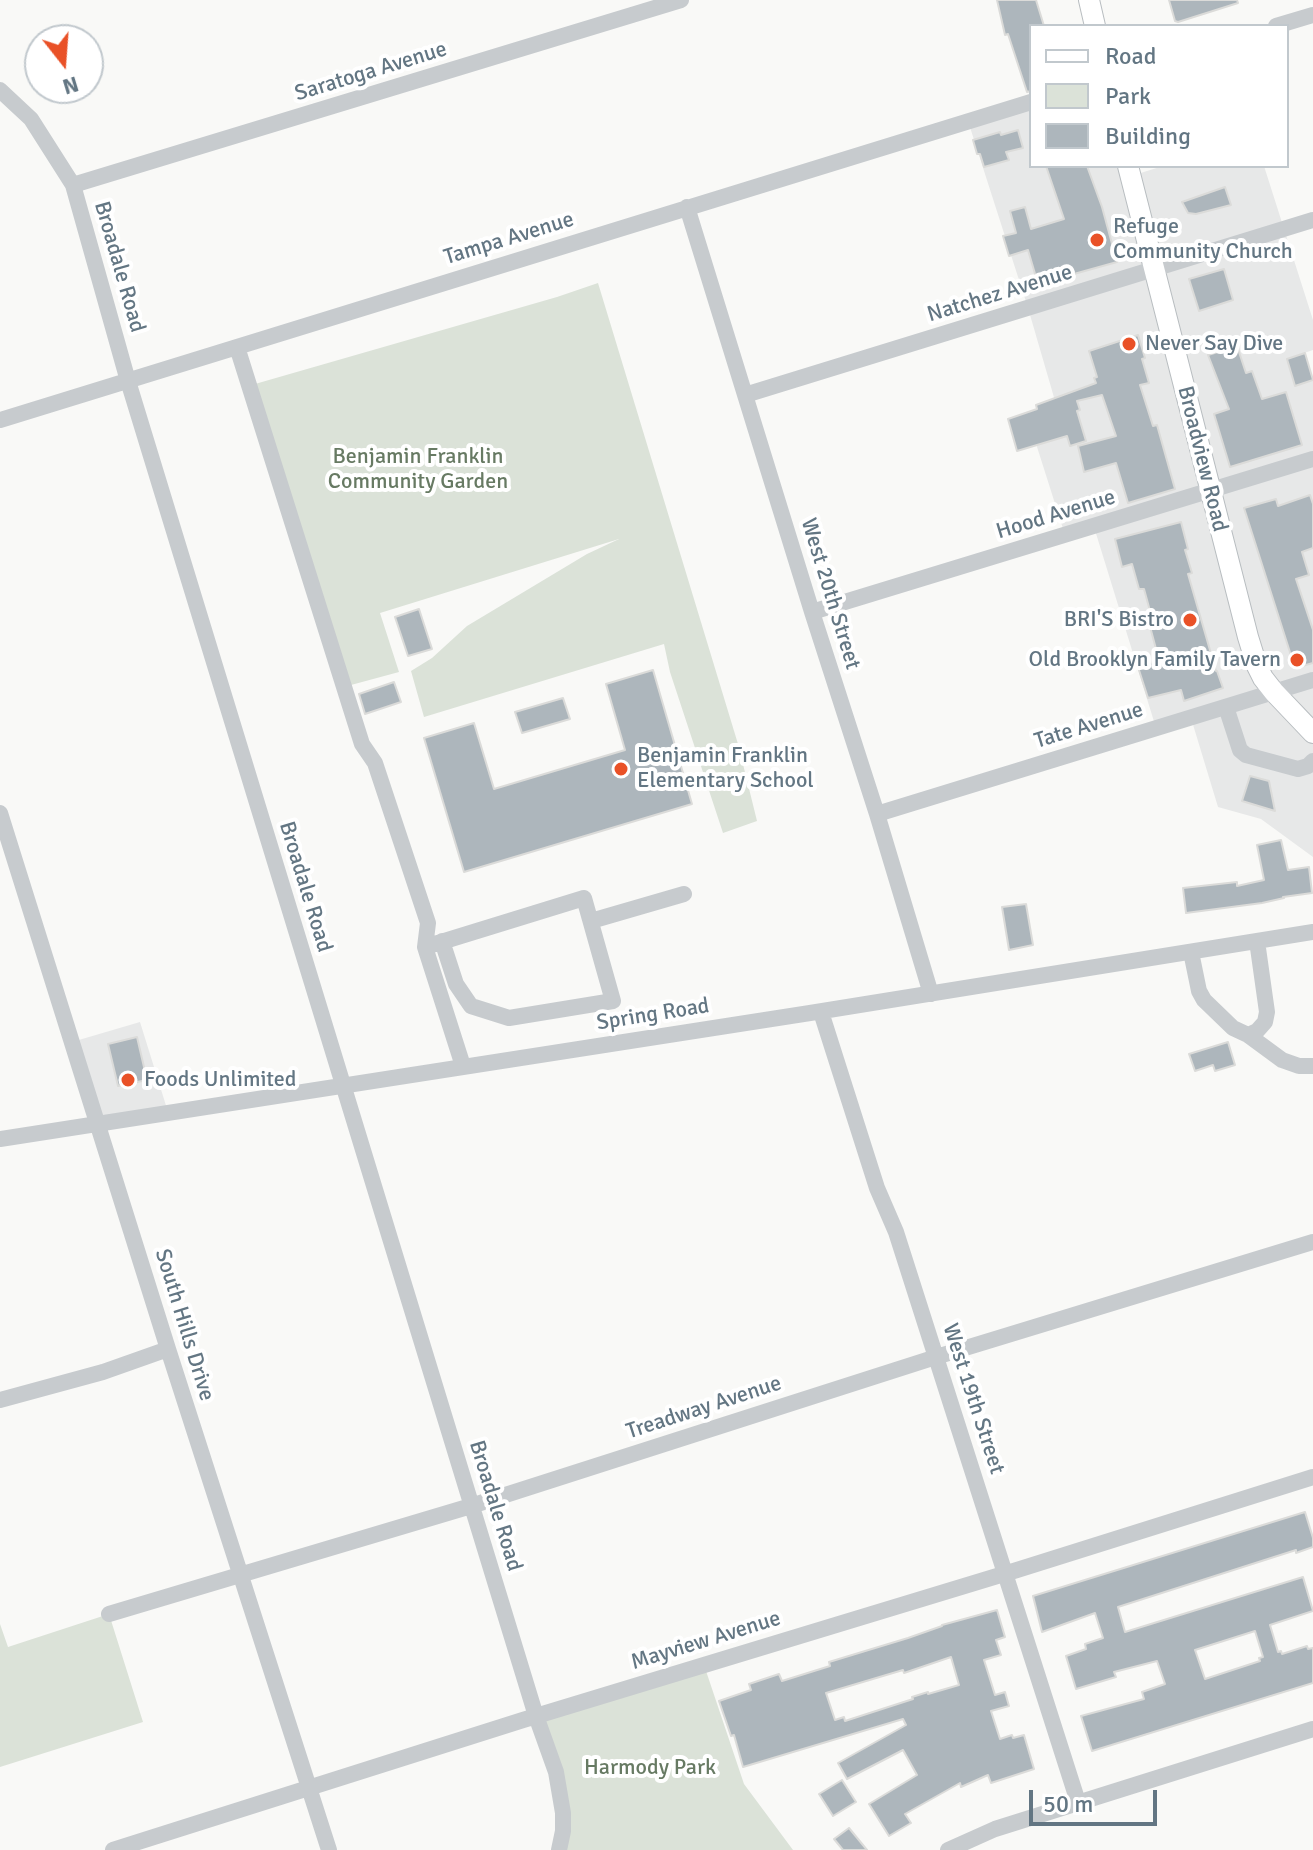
<!DOCTYPE html>
<style>
body{margin:0}
#map{position:relative;width:1313px;height:1850px;overflow:hidden;background:#f9f9f7;font-family:Signika,sans-serif}
canvas{display:block}
.legend{position:absolute;left:1029px;top:24px;width:260px;height:144px;box-sizing:border-box;background:#fff;border:2px solid #c1c8cd;margin:0;padding:10px 14px;list-style:none;font-size:24px;color:#637683}
.legend li{display:flex;align-items:center;gap:16px;height:40px}
.legend b{width:40px;border:2px solid #c1c8cd}
.north{position:absolute;left:24px;top:24px;width:80px;height:80px;box-sizing:border-box;background:#fff;border:2px solid #c1c8cd;border-radius:50%;rotate:163deg;font-size:22px;font-weight:700;line-height:32px;text-align:center;color:#637683}
.north::after{content:'';display:block;margin:auto;width:28px;height:36px;background:#e95127;clip-path:polygon(50% 0,100% 100%,50% 72%,0 100%)}
.scale{position:absolute;left:1029px;top:1790px;width:128px;height:36px;box-sizing:border-box;border:4px solid #637683;border-top:0;padding-left:10px;font-size:24px;line-height:28px;white-space:nowrap;color:#637683;-webkit-text-stroke:6px #fff;paint-order:stroke}
</style>
<div id="map">
<canvas width="1313" height="1850"></canvas>
<ul class="legend">
<li><b style="height:10px;background:#fff"></b>Road</li>
<li><b style="height:22px;background:#dbe2d8"></b>Park</li>
<li><b style="height:22px;background:#adb6bc"></b>Building</li>
</ul>
<div class="north">N</div>
<div class="scale">50 m</div>
</div>
<script>
const c = document.querySelector('canvas').getContext('2d');
c.lineJoin = 'round';
function fillPath(path, color) { c.fillStyle = color; c.fill(path, 'evenodd'); }
const poly = rows => new Path2D(rows.map(r => 'M' + r).join(''));
function strokePath(path, color, width, dash) { c.strokeStyle = color; c.lineWidth = width; c.lineCap = dash ? 'butt' : 'round'; c.setLineDash(dash || []); c.stroke(path); }
function label(font, color, halo, rows, align = 'center') {
  c.font = font + ' Signika,sans-serif'; c.lineWidth = 8; c.setLineDash([]); c.textBaseline = 'middle'; c.strokeStyle = halo; c.fillStyle = color; for (const [text, x, y, turn = 0] of rows) {
    c.save(); c.translate(x, y); c.rotate((+turn || 0) * Math.PI / 180); c.textAlign = isNaN(turn) ? turn : align; if (halo) c.strokeText(text, 0, 0); c.fillText(text, 0, 0); c.restore();
  }
}
const built = poly([
 [1031,102,1031,166,1128,166,1131,176,1163,166,1264,166,1313,320,1313,350,1304,353,1313,380,1313,857,1261,819,1218,807,1191,718,1156,728,1094,527,1065,535,1031,428,1060,418,1028,308,968,121],
 [140,1022,168,1112,98,1123,72,1042]
]);
const green = poly([
 [598,283,738,744,757,821,723,833,670,672,664,644,424,717,411,671,432,658,467,626,587,554,619,539,380,613,399,672,351,685,255,384,557,297],
 [109,1614,143,1722,0,1767,0,1624,8,1647],
 [704,1665,744,1784,793,1850,559,1850,563,1831,536,1716]
]);
const building = poly([
 [997,0,1036,0,1044,26,1031,26,1031,91,1027,92,1008,34,1005,35,997,0],
 [1169,0,1237,0,1238,3,1178,22,1175,21,1169,0],
 [1018,130,1023,148,1006,152,1009,160,984,167,980,154,977,154,973,140,1000,132,1001,135,1018,130],
 [1046,166,1087,166,1102,207,1117,262,1038,284,1028,250,1009,256,1003,236,1016,233,1010,211,1025,207,1031,229,1064,219,1046,166],
 [1225,187,1231,205,1196,214,1188,213,1182,202,1225,187],
 [1224,269,1233,300,1199,311,1189,279,1224,269],
 [1138,335,1145,358,1142,359,1149,383,1140,385,1153,426,1157,425,1175,489,1128,503,1116,463,1084,472,1078,446,1116,436,1102,395,1077,401,1080,410,1077,411,1086,441,1070,446,1067,436,1017,451,1008,419,1037,409,1036,405,1096,383,1094,378,1097,377,1089,351,1138,335],
 [1237,346,1246,373,1252,371,1262,399,1286,392,1302,445,1230,467,1214,414,1229,409,1208,355,1237,346],
 [1305,353,1313,380,1295,386,1287,359,1305,353],
 [1310,495,1313,504,1313,548,1302,552,1309,575,1296,579,1313,630,1313,663,1295,668,1244,508,1276,499,1278,506,1310,495],
 [1181,522,1188,549,1185,550,1192,573,1188,574,1216,671,1217,671,1223,688,1184,701,1181,690,1148,698,1138,667,1159,660,1149,623,1153,622,1144,589,1139,589,1132,564,1122,567,1115,539,1181,522],
 [419,609,432,649,408,656,395,617,419,609],
 [653,670,692,804,464,872,424,738,474,723,494,789,625,750,606,684,653,670],
 [394,682,401,702,365,714,359,694,394,682],
 [563,698,570,719,522,733,515,712,563,698],
 [1250,776,1269,781,1275,811,1242,801,1250,776],
 [1281,840,1288,870,1309,867,1312,893,1283,897,1284,898,1262,903,1186,913,1183,888,1237,882,1237,886,1264,880,1257,845,1281,840],
 [1026,904,1033,945,1009,950,1002,907,1026,904],
 [137,1037,147,1080,118,1086,108,1044,137,1037],
 [1228,1042,1235,1065,1215,1071,1213,1065,1195,1071,1189,1054,1228,1042],
 [1305,1512,1313,1538,1313,1547,1296,1553,1296,1550,1118,1607,1125,1632,1303,1577,1313,1611,1270,1625,1278,1652,1281,1651,1282,1654,1307,1646,1308,1649,1313,1648,1313,1683,1092,1751,1081,1716,1144,1699,1142,1692,1165,1684,1157,1661,1114,1672,1116,1677,1076,1689,1066,1656,1086,1649,1085,1644,1103,1638,1095,1613,1042,1632,1033,1596,1305,1512],
 [1255,1631,1263,1657,1259,1658,1260,1661,1205,1679,1195,1650,1255,1631],
 [997,1610,1005,1637,996,1640,1001,1655,984,1660,995,1695,1005,1692,1009,1706,991,1711,1000,1739,1012,1735,1013,1738,1024,1735,1034,1769,991,1783,988,1775,961,1787,960,1783,905,1814,911,1823,889,1836,869,1804,917,1775,903,1750,847,1779,838,1763,906,1725,903,1719,743,1767,734,1735,731,1736,719,1701,751,1690,749,1684,779,1674,782,1681,830,1666,829,1662,908,1638,942,1626,942,1625,997,1610],
 [951,1657,959,1685,928,1694,928,1692,912,1697,913,1699,845,1721,844,1717,835,1720,826,1693,903,1670,904,1673,951,1657],
 [842,1780,856,1802,833,1816,819,1794,842,1780],
 [849,1828,867,1850,843,1850,834,1839,849,1828]
]);
const minor = poly([
 [1276,26,1313,15],
 [0,90,31,119,73,185,128,381,536,1716,556,1772,563,1813,563,1831,559,1850],
 [73,185,681,0],
 [687,207,812,612,877,814,931,994],
 [237,347,362,744,375,763,428,923,425,947,463,1066],
 [745,395,1313,220],
 [0,420,1031,102],
 [812,612,1313,459],
 [1226,707,1240,750,1246,755,1298,769,1308,766,1313,761],
 [0,813,168,1349,329,1850],
 [877,814,1313,680],
 [591,921,684,894],
 [425,947,584,898,613,1001,509,1018,471,1006,456,984,442,941],
 [1191,952,1199,991,1204,1000,1233,1028,1248,1035,1257,1031,1265,1022,1267,1012,1257,941],
 [821,1012,877,1188,896,1232,1078,1802],
 [1248,1035,1282,1060,1299,1066,1313,1066],
 [0,1139,810,1013,1313,932],
 [0,1400,103,1372,168,1349],
 [109,1614,471,1506,936,1357,1313,1242],
 [113,1850,523,1720,1017,1570,1313,1477],
 [948,1850,995,1829,1313,1729]
]);
const major = poly([
 [1089,0,1095,26],
 [1128,166,1248,637,1257,666,1263,678,1274,692,1313,733]
]);
const markers = [
 [1097,240,8,"#e95127"],
 [1129,344,8,"#e95127"],
 [1190,620,8,"#e95127"],
 [1297,660,8,"#e95127"],
 [621,769,8,"#e95127"],
 [128,1080,8,"#e95127"]
];
const streetNames = [
 ["Saratoga Avenue",371,72,-17],
 ["Tampa Avenue",509,239,-17],
 ["Broadale Road",119,267,74],
 ["Natchez Avenue",1000,294,-17],
 ["Broadview Road",1202,459,76],
 ["Hood Avenue",1056,515,-17],
 ["West 20th Street",830,594,73],
 ["Tate Avenue",1089,726,-17],
 ["Broadale Road",305,887,73],
 ["Spring Road",653,1015,-9],
 ["South Hills Drive",184,1325,73],
 ["West 19th Street",973,1399,72],
 ["Treadway Avenue",704,1408,-18],
 ["Broadale Road",495,1506,73],
 ["Mayview Avenue",706,1641,-17]
];
const poiNames = [
 ["Refuge",1113,227],
 ["Community Church",1113,252],
 ["Never Say Dive",1145,344],
 ["BRI'S Bistro",1174,620,"right"],
 ["Old Brooklyn Family Tavern",1281,660,"right"],
 ["Benjamin Franklin",637,756],
 ["Elementary School",637,781],
 ["Foods Unlimited",144,1080]
];
const parkNames = [
 ["Benjamin Franklin",418,457],
 ["Community Garden",418,482],
 ["Harmody Park",650,1768]
];
fillPath(built, '#e7e8e8');
fillPath(green, '#dbe2d8');
fillPath(building, '#adb6bc');
strokePath(building, '#dbdbd9', 2);
strokePath(major, '#b8bdc0', 22);
strokePath(minor, '#c7cbce', 16);
strokePath(major, '#fff', 20);
for (const [x, y, r, color] of markers) { const dot = new Path2D(); dot.arc(x, y, r, 0, 2 * Math.PI); c.fillStyle = color; c.fill(dot); strokePath(dot, '#fff', 3); }
label('22px', '#637683', '#fff', streetNames);
label('22px', '#637683', '#fff', poiNames, 'left');
label('22px', '#677a63', '#fff', parkNames);
</script>
